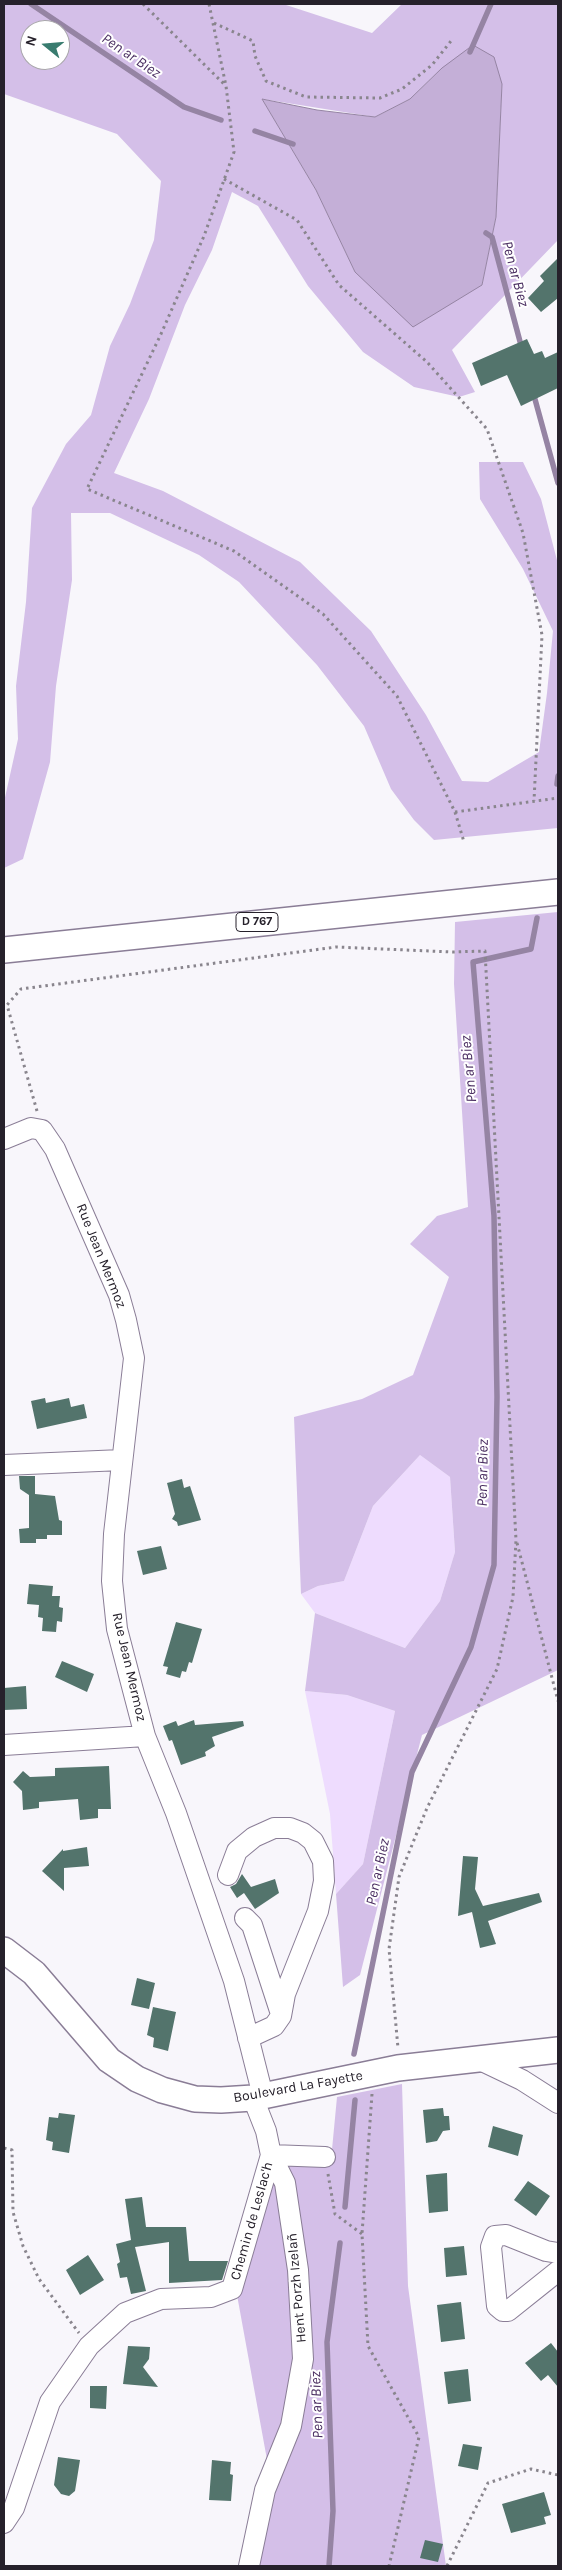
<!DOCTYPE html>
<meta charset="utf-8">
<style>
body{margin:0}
#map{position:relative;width:562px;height:2570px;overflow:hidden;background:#f8f6fb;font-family:Karla,sans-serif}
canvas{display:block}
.frame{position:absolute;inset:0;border:5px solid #26212b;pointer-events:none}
.north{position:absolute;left:20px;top:20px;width:50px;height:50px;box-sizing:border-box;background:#fff;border:1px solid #a8a6aa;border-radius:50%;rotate:287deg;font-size:14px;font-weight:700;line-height:20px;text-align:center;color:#26212b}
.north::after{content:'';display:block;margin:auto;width:18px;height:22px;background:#397c6f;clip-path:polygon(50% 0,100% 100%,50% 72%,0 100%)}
</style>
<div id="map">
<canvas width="562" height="2570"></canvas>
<div class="frame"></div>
<div class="north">N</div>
</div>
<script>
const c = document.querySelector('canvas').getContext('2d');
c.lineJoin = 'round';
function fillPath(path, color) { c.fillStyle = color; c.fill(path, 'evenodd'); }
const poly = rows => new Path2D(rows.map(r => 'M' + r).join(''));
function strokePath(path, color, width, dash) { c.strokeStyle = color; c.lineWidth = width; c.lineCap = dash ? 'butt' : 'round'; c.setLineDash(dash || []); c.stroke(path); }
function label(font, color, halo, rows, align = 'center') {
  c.font = font + ' Karla,sans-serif'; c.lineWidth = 4; c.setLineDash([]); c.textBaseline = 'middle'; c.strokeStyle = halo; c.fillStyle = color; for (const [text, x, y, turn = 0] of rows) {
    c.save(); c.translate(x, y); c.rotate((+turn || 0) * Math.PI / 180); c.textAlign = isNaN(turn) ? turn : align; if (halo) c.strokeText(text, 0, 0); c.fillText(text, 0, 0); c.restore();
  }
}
const green = poly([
 [420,1455,450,1477,455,1552,440,1601,405,1648,315,1613,301,1594,318,1586,344,1581,373,1506],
 [305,1691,347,1695,395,1711,363,1864,336,1894,330,1814]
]);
const forest = poly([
 [4,4,283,4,372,33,402,4,558,4,558,240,452,350,475,392,459,397,414,387,363,352,308,286,258,206,232,192,212,250,185,305,149,399,114,473,163,491,300,562,371,631,426,715,462,781,488,782,539,752,547,693,553,631,523,569,480,499,479,462,523,462,541,499,558,564,558,828,434,840,414,820,391,789,364,726,317,665,239,582,199,555,110,513,71,513,72,580,56,686,50,762,23,859,4,868,4,802,18,739,16,686,26,602,32,508,66,444,91,415,110,346,130,304,154,240,161,181,117,134,4,94],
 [30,30,60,30,60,60,30,60],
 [442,68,502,84,496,217,482,285,355,272,316,190,262,99,375,117,410,99],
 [558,912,558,1670,422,1735,360,1975,343,1987,336,1894,363,1864,395,1711,347,1695,305,1691,315,1613,405,1648,440,1601,455,1552,450,1477,420,1455,373,1506,344,1581,318,1586,301,1594,294,1417,362,1399,413,1375,449,1277,410,1244,437,1216,468,1207,454,984,455,922],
 [402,2084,408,2286,446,2566,255,2566,274,2498,237,2295,272,2184,289,2161,331,2160,337,2097]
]);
const water = poly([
 [473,45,494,57,502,84,496,217,482,285,413,327,355,272,316,190,262,99,317,110,375,117,410,99,442,68,473,45]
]);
const stream = poly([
 [31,4,184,107,221,120],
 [470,52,491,4],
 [255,131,293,144],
 [486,233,492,237,522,349],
 [533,392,558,483],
 [557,784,558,776],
 [354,2054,412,1772,471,1647,494,1565,497,1397,494,1216,473,962,531,949,537,918],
 [345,2207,355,2100],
 [329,2566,333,2511,327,2342,340,2243]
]);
const building = poly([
 [558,258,558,298,541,312,528,298,544,281,540,276],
 [527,339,534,354,542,351,545,358,558,352,558,388,521,406,507,375,481,386,472,363],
 [45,1398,46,1403,69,1398,71,1407,84,1404,87,1418,37,1429,31,1401],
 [19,1476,35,1476,35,1494,55,1496,59,1520,62,1521,62,1535,47,1535,47,1539,36,1539,36,1543,20,1543,19,1529,29,1528,29,1495,20,1489],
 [182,1479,184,1488,190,1486,201,1520,178,1526,177,1522,172,1519,175,1514,167,1483],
 [161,1546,167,1569,143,1575,137,1551],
 [29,1584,53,1586,52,1596,60,1596,59,1607,63,1608,62,1622,57,1621,56,1632,42,1631,43,1618,38,1617,39,1605,27,1604],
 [176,1622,202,1629,192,1663,189,1662,186,1672,182,1671,180,1678,166,1674,168,1667,163,1666],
 [62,1661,94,1674,87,1692,55,1677],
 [26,1686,27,1709,4,1710,4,1688],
 [194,1720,195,1725,243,1721,244,1726,212,1737,215,1746,205,1752,206,1756,181,1765,172,1740,169,1741,163,1726,176,1721,178,1726],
 [109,1766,111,1809,98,1809,98,1818,80,1820,78,1799,39,1802,39,1808,23,1810,22,1791,13,1782,23,1771,30,1777,55,1776,55,1768],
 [87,1847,89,1866,64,1868,64,1891,42,1871,63,1849,63,1851],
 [463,1856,478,1857,475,1889,483,1906,539,1893,542,1902,488,1921,496,1944,480,1948,472,1912,458,1916],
 [242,1874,251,1887,275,1879,279,1893,255,1909,244,1893,237,1898,230,1887,236,1884],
 [137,1978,155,1983,149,2009,131,2005],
 [153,2007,176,2012,168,2051,153,2047,154,2038,147,2035],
 [443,2108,444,2116,449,2116,450,2130,443,2131,437,2141,426,2143,423,2110],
 [59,2113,75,2115,69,2153,52,2150,53,2142,46,2140,49,2117,58,2118],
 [493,2126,523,2135,518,2156,488,2147],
 [447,2173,448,2211,429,2213,426,2175],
 [528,2181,550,2196,536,2216,514,2200],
 [142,2197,146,2227,186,2227,189,2261,228,2261,222,2280,169,2283,169,2242,135,2247,146,2291,131,2294,127,2277,120,2278,117,2264,120,2262,116,2244,131,2240,125,2199],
 [464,2246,467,2275,446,2277,444,2248],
 [88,2255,104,2280,80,2295,66,2270],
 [461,2302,465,2339,441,2342,437,2305],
 [551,2343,558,2352,558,2387,548,2375,541,2381,525,2363],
 [128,2346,150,2347,149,2359,143,2367,158,2387,123,2384],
 [468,2369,471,2401,448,2404,444,2372],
 [90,2386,107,2386,106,2409,90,2408],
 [463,2444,482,2447,478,2470,458,2466],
 [58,2457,80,2460,75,2491,69,2496,61,2494,54,2485],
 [212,2460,231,2462,230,2474,233,2475,231,2501,209,2500],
 [544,2492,551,2515,544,2517,546,2524,511,2533,502,2504],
 [425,2540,443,2544,438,2562,420,2558]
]);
const path = poly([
 [143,4,225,85],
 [209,4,226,86,234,152,204,236,161,334,87,489,234,551,323,614,397,696,455,812,464,842],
 [214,23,253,41,255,56,266,81,306,97,380,98,402,89,432,65,451,41],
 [224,179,297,220,339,285,427,362,487,429,523,533,542,635,534,801],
 [455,812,558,798],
 [37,1111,7,1005,21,989,336,947,453,952,485,951,516,1540,513,1597,497,1669,427,1808,399,1877,389,1949,398,2048],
 [517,1543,558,1701],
 [372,2094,362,2234,368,2346,419,2437,389,2566],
 [4,2148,12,2150,13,2212,23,2246,39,2279,79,2333],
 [328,2174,335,2214,362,2234],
 [447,2566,488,2483,531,2469,558,2475]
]);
const minor = poly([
 [4,1139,31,1128,42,1130,55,1149,119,1295,126,1320,134,1358,114,1534,112,1581,117,1629,145,1736,176,1813,234,1981,263,2096],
 [4,1465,122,1460],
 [4,1745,145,1736],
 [228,1875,237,1851,254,1837,274,1828,290,1828,303,1833,313,1841,323,1861,324,1881,318,1911,285,1994,281,2016,274,2026,248,2038],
 [245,1918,252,1925,281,2014],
 [478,2059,522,2080,558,2103],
 [558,2253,546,2251,506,2235,495,2236,491,2247,497,2306,503,2311,508,2311,558,2271],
 [4,2523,14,2508,50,2402,89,2346,125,2313,161,2299,211,2297,232,2289,271,2155,325,2157],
 [249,2566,265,2490,291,2426,303,2359,298,2270,285,2183,271,2155,266,2131,253,2098]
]);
const major = poly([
 [4,950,558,892],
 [4,1950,34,1973,109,2060,137,2079,162,2090,195,2099,221,2100,253,2098,398,2068,558,2050]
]);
const shields = [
 [257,922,42]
];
const shieldNames = [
 ["D 767",257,922]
];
const streetNames = [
 ["Rue Jean Mermoz",101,1256,68],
 ["Rue Jean Mermoz",129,1667,77],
 ["Boulevard La Fayette",298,2087,-10],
 ["Chemin de Leslac'h",252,2221,-74],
 ["Hent Porzh Izelañ",297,2288,-95]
];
const waterNames = [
 ["Pen ar Biez",131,56,34],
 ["Pen ar Biez",515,274,75],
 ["Pen ar Biez",469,1069,-95],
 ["Pen ar Biez",483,1473,-89],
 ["Pen ar Biez",378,1872,-78],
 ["Pen ar Biez",317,2405,-92]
];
fillPath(green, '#eedcfe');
fillPath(forest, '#d4bfe8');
fillPath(water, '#c4afd7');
strokePath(water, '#9584a3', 1);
strokePath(stream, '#9584a3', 5.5);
fillPath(building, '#53746c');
strokePath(minor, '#8a7d96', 22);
strokePath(major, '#8a7d96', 28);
strokePath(path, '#89858d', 3, [2.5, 4]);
strokePath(minor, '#fff', 20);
strokePath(major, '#fff', 25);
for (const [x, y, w] of shields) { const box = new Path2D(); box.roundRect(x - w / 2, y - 9.5, w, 19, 4); c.fillStyle = '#fff'; c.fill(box); strokePath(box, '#26212b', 1); }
label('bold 12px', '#26212b', null, shieldNames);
label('14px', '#26212b', '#fff', streetNames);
label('italic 15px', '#4b2f62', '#fff', waterNames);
</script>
